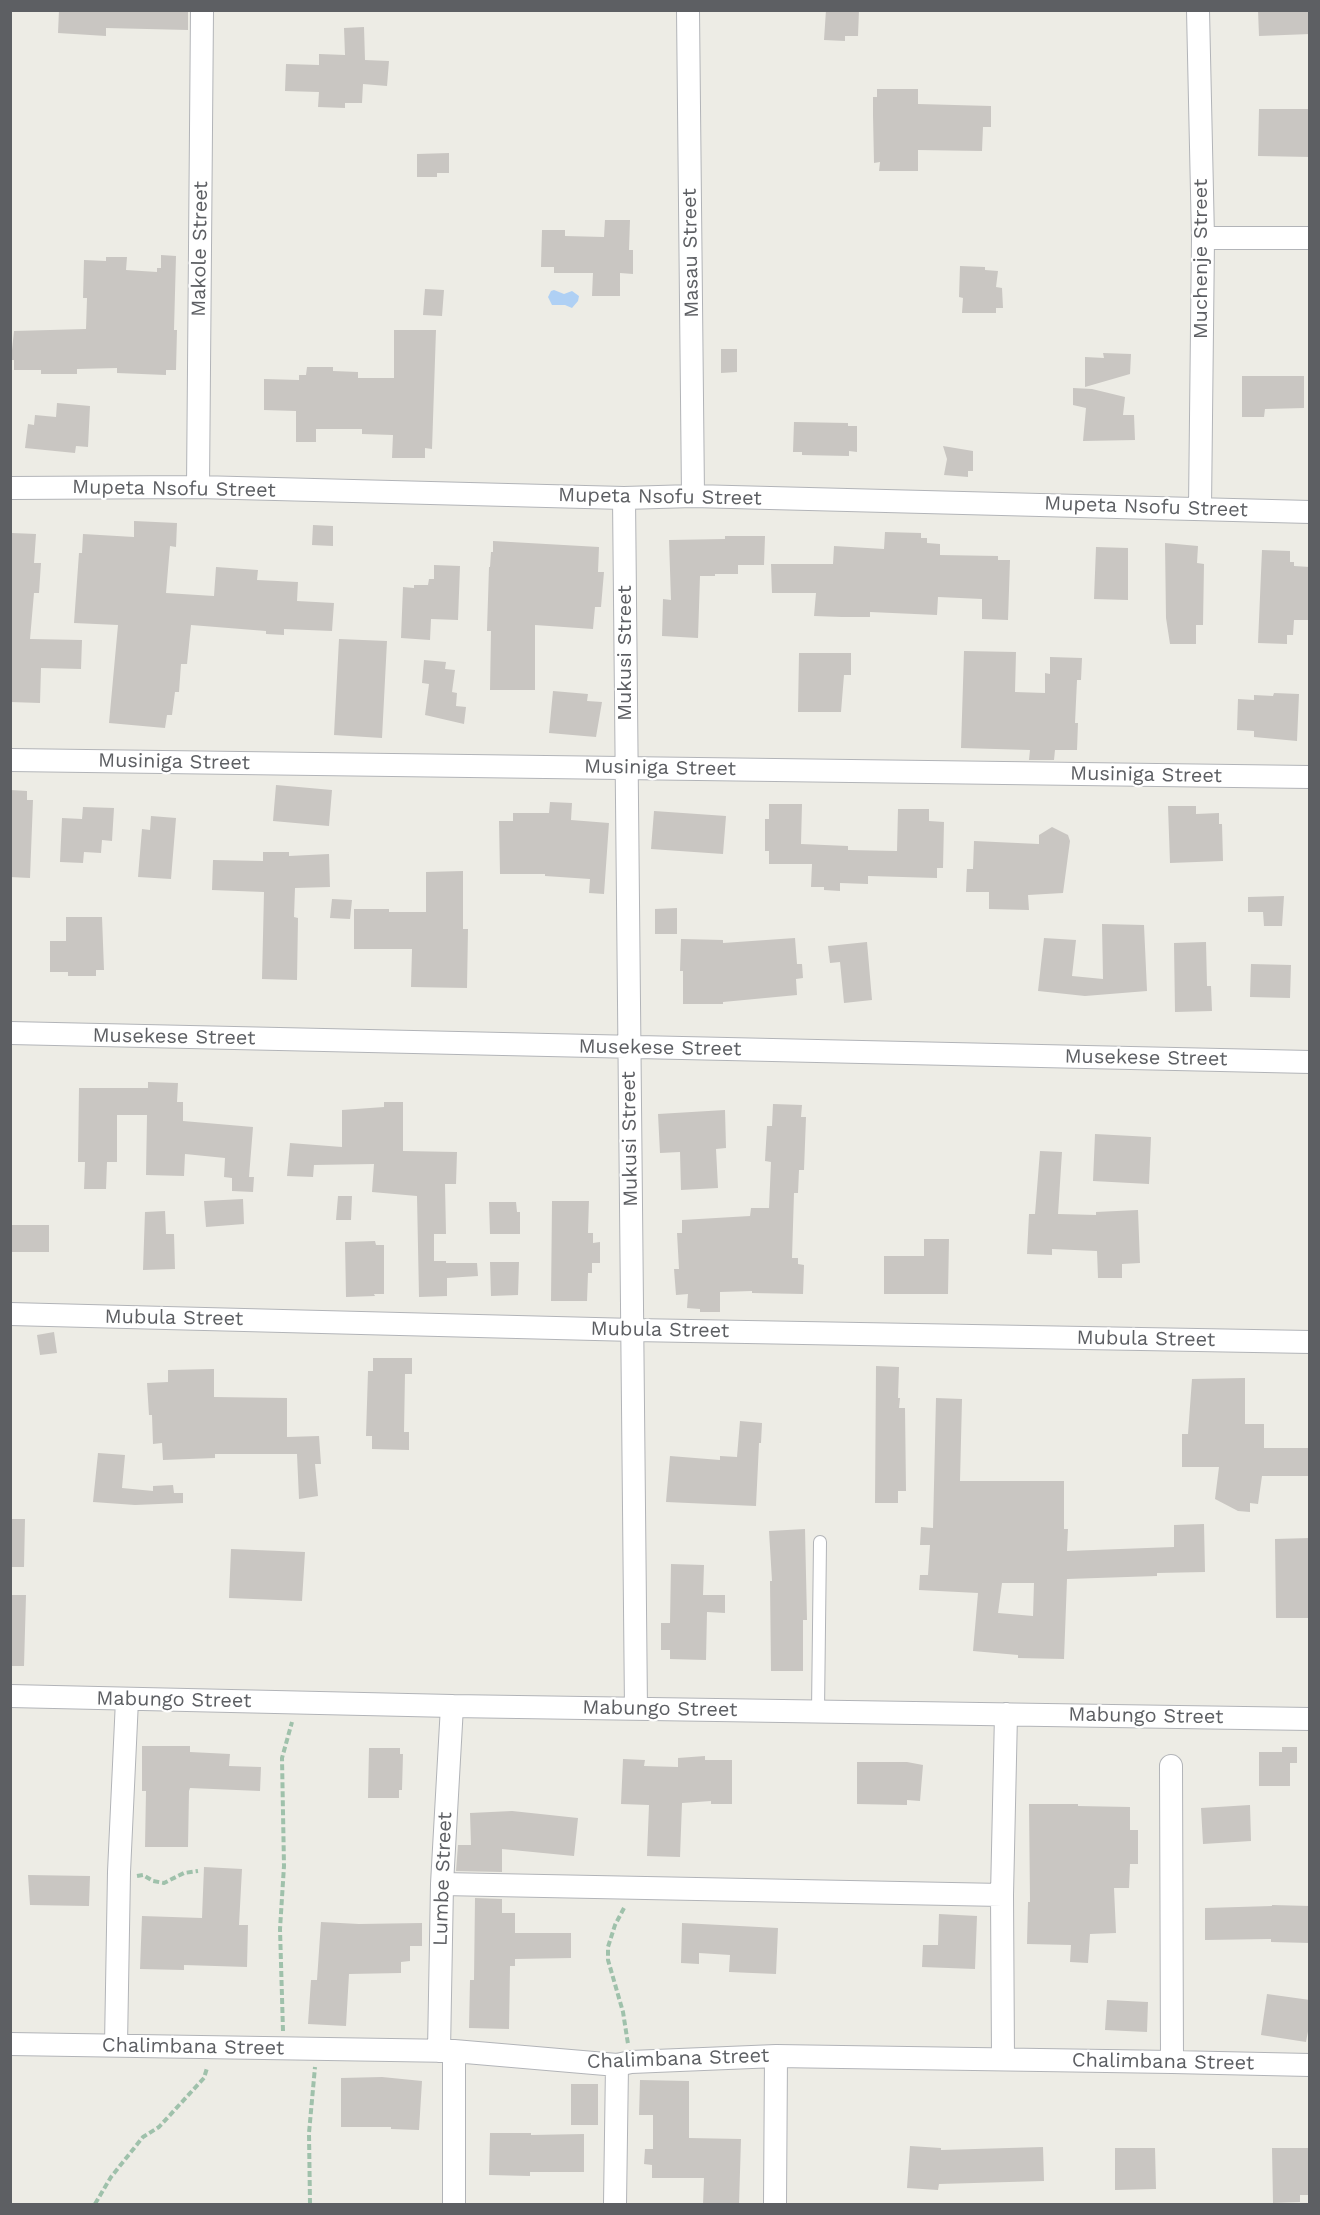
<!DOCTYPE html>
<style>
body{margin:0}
#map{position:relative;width:1320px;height:2215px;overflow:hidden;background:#edece5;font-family:"Work Sans",sans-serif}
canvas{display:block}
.frame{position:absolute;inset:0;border:12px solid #5d5f63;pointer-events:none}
</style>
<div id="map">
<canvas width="1320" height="2215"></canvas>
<div class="frame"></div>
</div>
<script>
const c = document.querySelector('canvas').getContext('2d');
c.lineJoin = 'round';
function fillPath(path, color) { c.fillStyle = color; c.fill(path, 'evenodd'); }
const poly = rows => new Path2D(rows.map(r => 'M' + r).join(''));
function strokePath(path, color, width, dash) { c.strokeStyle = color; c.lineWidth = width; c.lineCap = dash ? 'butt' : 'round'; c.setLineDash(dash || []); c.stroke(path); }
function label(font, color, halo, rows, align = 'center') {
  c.font = font + ' "Work Sans",sans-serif'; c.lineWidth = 4.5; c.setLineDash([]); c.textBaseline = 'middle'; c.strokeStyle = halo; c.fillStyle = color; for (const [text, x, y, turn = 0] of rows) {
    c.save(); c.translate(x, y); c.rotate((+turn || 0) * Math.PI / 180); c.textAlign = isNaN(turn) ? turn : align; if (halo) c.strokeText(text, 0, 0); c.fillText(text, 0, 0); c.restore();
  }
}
const water = poly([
 [554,290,564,294,572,291,579,296,578,301,572,308,565,305,552,305,548,297,551,291]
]);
const building = poly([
 [59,10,188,11,188,30,106,28,106,36,58,33],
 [826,10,859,10,858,36,845,36,845,41,824,40],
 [1258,10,1310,10,1310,34,1259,36],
 [364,27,365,60,389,61,387,86,363,84,362,103,345,103,345,108,318,107,319,92,285,91,286,64,319,65,319,54,345,55,344,28],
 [877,89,918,89,918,104,991,106,991,127,983,127,982,151,918,150,918,171,879,171,880,162,874,163,873,115,873,97,877,97],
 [1259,109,1310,109,1310,157,1258,156],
 [449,153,449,173,437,173,437,177,417,177,417,154],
 [605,220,630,220,629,250,633,250,633,274,620,273,620,296,592,296,593,273,554,273,554,267,541,267,542,230,565,230,565,236,604,237],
 [161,255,176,256,174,330,177,330,176,370,166,370,166,375,117,373,117,368,77,369,77,374,41,374,41,370,14,370,14,360,11,360,14,331,86,329,87,298,83,298,84,260,106,261,106,257,127,257,126,270,157,272,157,268,161,268],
 [960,266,985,267,985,270,998,271,996,287,1002,288,1003,308,996,308,996,313,962,313,963,298,959,297],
 [425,289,444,290,442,316,423,315],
 [394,330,436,330,432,449,425,448,425,458,392,458,393,435,362,434,362,429,316,429,316,442,296,442,296,411,264,410,264,379,299,380,299,375,306,375,307,367,333,367,333,371,358,372,358,378,394,378],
 [721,349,737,349,737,372,721,373],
 [1103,353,1131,354,1130,374,1085,387,1085,357,1104,358],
 [1242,376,1304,376,1304,408,1265,409,1264,417,1242,417],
 [1073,388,1092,389,1125,397,1123,415,1134,415,1135,440,1083,441,1086,408,1073,405],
 [57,403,90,406,88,447,76,446,75,453,25,448,28,424,34,425,35,415,56,417],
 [794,422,848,423,848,426,857,426,857,452,849,451,849,456,802,455,802,452,793,452],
 [943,446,973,451,973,471,968,471,968,477,944,475,947,459],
 [134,521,177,523,176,547,170,546,166,593,214,596,216,567,258,570,257,580,298,582,297,601,334,603,332,631,284,629,284,635,266,634,266,631,191,625,187,664,181,664,179,692,175,692,172,715,167,715,165,728,109,723,118,625,74,623,79,553,82,553,83,534,134,537],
 [313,525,333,526,333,546,312,545],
 [885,532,921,533,921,538,927,538,927,543,940,544,940,555,998,556,998,560,1010,560,1008,620,982,619,982,599,938,597,937,615,870,612,870,617,842,617,814,616,816,593,772,593,771,564,833,564,834,546,884,549],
 [12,533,36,534,34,563,41,563,39,593,34,593,30,639,82,640,81,669,41,668,40,703,10,702,10,537],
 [725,536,765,536,764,565,738,565,738,574,715,574,715,576,700,576,698,638,662,636,663,599,671,600,669,540,725,539],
 [493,541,599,547,598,572,604,572,601,607,595,607,593,629,535,625,535,690,490,690,491,631,487,631,489,567,490,567,491,552,493,552],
 [1165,543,1198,546,1197,563,1204,564,1203,625,1196,625,1196,644,1170,644,1166,618],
 [1096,547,1128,548,1128,600,1094,599],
 [1262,550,1290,551,1290,562,1294,562,1294,566,1310,567,1310,620,1294,620,1293,635,1287,635,1287,644,1258,643],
 [434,565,460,566,458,620,431,619,430,640,401,638,403,587,414,588,414,585,428,585,429,579,434,579],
 [339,639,387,641,382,738,334,735],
 [964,651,1016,652,1015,692,1045,693,1045,673,1050,674,1050,657,1082,658,1081,680,1077,680,1075,723,1078,723,1077,750,1055,750,1054,760,1029,760,1030,750,961,748],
 [799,653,851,653,851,675,844,675,841,712,798,712],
 [424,660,446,662,445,669,455,670,452,692,457,693,456,706,466,707,464,724,425,715,429,684,422,683],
 [553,691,588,694,587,701,602,702,596,737,549,733],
 [1274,693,1299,694,1297,741,1254,737,1254,731,1237,730,1238,699,1254,700,1254,695,1273,696],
 [276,785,332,790,329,826,273,821],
 [10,790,27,791,27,800,33,800,30,878,10,877],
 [550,802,572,803,571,820,609,823,604,894,589,893,590,879,545,876,545,874,500,874,499,821,513,821,513,813,549,813],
 [769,804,802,804,801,844,848,846,848,850,897,851,898,809,929,809,929,821,944,822,943,868,937,868,937,878,868,876,868,884,840,883,840,891,824,890,824,887,811,887,812,864,769,864,769,851,765,851,765,819,769,819],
 [1168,806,1196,806,1196,814,1219,813,1219,824,1222,824,1223,861,1170,863],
 [83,807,114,808,112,841,102,840,101,853,84,852,83,863,60,862,62,818,82,819],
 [654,811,726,816,723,854,651,849],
 [151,816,176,818,171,879,138,877,142,829,150,830],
 [1052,827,1068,835,1070,841,1063,893,1028,895,1029,910,989,909,989,892,966,892,967,869,973,869,974,841,1039,844,1039,835],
 [263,852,289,852,289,856,329,854,330,887,295,888,294,917,298,918,297,980,262,979,264,892,212,890,213,860,263,861],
 [463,871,463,929,468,929,467,988,411,987,412,949,354,949,354,909,389,909,389,912,426,912,426,872],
 [1284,896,1282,926,1264,926,1263,912,1248,912,1248,897],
 [332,899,352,900,350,919,330,918],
 [677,908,677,934,655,934,655,909],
 [66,917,102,917,104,970,96,970,96,976,68,976,68,972,50,972,50,941,66,941],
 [1102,924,1144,925,1147,991,1085,996,1038,991,1044,938,1076,940,1072,976,1103,979],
 [795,938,797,964,802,964,803,978,796,979,797,995,723,1002,723,1004,683,1004,683,971,680,971,681,939,723,940,723,943],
 [867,942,872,1000,844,1003,840,962,830,963,828,946],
 [1206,942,1207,986,1211,986,1212,1011,1175,1012,1174,943],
 [1251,964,1291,965,1290,998,1250,997],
 [148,1082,178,1083,177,1102,183,1102,183,1121,253,1127,249,1177,254,1177,253,1192,232,1191,232,1178,224,1177,225,1158,185,1154,184,1176,146,1175,147,1115,117,1115,117,1162,107,1162,106,1189,84,1189,85,1162,78,1162,79,1088,148,1088],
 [384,1102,403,1102,403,1151,457,1152,456,1184,445,1184,446,1234,434,1234,434,1261,446,1261,446,1263,477,1263,478,1276,447,1278,447,1296,419,1297,417,1196,372,1192,374,1164,314,1165,313,1177,287,1176,290,1143,342,1147,342,1110,384,1107],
 [773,1104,802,1105,801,1117,806,1117,804,1170,799,1170,798,1193,794,1193,792,1258,798,1258,798,1264,804,1265,803,1294,752,1293,752,1291,720,1292,720,1312,700,1312,700,1309,687,1308,688,1294,676,1295,674,1269,679,1269,677,1233,682,1233,682,1220,750,1216,751,1208,769,1208,771,1162,765,1161,767,1126,772,1126],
 [725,1110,726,1148,716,1149,718,1188,681,1190,680,1152,660,1153,658,1114],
 [1095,1134,1151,1137,1149,1184,1093,1181],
 [1040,1151,1062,1152,1058,1214,1096,1215,1096,1212,1138,1210,1140,1263,1122,1264,1122,1278,1098,1278,1097,1251,1052,1249,1052,1255,1027,1254,1029,1214,1035,1214],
 [338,1196,352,1196,351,1220,336,1220],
 [243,1199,244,1224,206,1227,204,1201],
 [552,1201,589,1201,588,1233,593,1233,593,1243,600,1242,600,1263,592,1263,592,1273,588,1273,587,1301,551,1301],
 [489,1202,516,1202,517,1212,520,1212,520,1234,490,1234],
 [165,1211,166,1234,174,1234,175,1269,143,1270,145,1212],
 [10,1225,49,1225,49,1252,10,1252],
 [924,1239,949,1239,948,1294,884,1294,884,1256,924,1256],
 [375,1241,376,1245,384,1245,384,1294,374,1294,375,1296,346,1297,345,1242],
 [490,1262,519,1262,518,1295,491,1296],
 [54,1332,57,1353,40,1355,37,1335],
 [373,1358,412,1358,412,1374,405,1374,404,1432,409,1432,409,1450,372,1449,372,1436,366,1436,368,1371,373,1371],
 [876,1366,899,1367,898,1398,900,1398,899,1408,905,1408,906,1491,898,1491,898,1503,875,1503],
 [214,1369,214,1397,287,1398,287,1437,319,1436,321,1464,315,1464,318,1496,299,1499,297,1454,215,1454,215,1458,163,1460,162,1443,153,1444,152,1415,149,1415,147,1383,168,1382,168,1370],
 [1245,1378,1245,1424,1264,1424,1264,1448,1310,1448,1310,1476,1262,1476,1258,1504,1250,1503,1250,1512,1238,1511,1215,1499,1219,1467,1182,1467,1182,1434,1188,1434,1192,1379],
 [936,1398,962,1399,960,1481,1064,1481,1064,1529,1068,1529,1067,1551,1174,1547,1174,1525,1204,1524,1205,1572,1157,1573,1157,1576,1067,1579,1064,1659,1018,1658,1018,1655,973,1651,978,1593,919,1590,920,1575,928,1575,930,1545,920,1545,921,1527,933,1528],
 [1002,1583,1034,1583,1033,1616,998,1613],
 [740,1421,762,1423,761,1443,759,1443,756,1506,666,1502,670,1456,720,1460,720,1456,737,1457],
 [98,1453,125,1455,122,1488,153,1491,153,1486,173,1485,174,1493,183,1493,183,1503,135,1505,93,1502],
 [10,1519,25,1519,24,1567,10,1567],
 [805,1529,807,1620,803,1620,803,1671,771,1671,770,1581,772,1581,769,1531],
 [1310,1538,1310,1618,1276,1618,1275,1539],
 [231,1549,305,1552,302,1601,229,1598],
 [671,1564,704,1565,703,1595,725,1595,725,1613,707,1612,706,1660,670,1659,670,1650,661,1650,661,1623,670,1623],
 [10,1595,26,1595,24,1666,10,1666],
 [142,1746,190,1746,190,1752,230,1754,229,1766,261,1767,260,1791,190,1788,189,1791,188,1847,145,1847,146,1791,142,1791],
 [1282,1747,1297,1747,1297,1763,1290,1763,1290,1786,1259,1786,1259,1752,1282,1752],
 [369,1748,400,1748,400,1754,403,1754,402,1790,399,1790,399,1798,368,1798],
 [705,1756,705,1760,732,1760,732,1804,711,1804,711,1801,682,1803,680,1857,647,1856,649,1805,621,1804,623,1759,645,1760,644,1766,678,1767,678,1758],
 [857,1762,907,1762,923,1765,920,1801,907,1800,907,1805,857,1804],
 [1029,1804,1078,1804,1078,1806,1130,1807,1130,1830,1138,1830,1138,1864,1130,1864,1129,1888,1114,1888,1116,1933,1090,1934,1088,1963,1070,1962,1071,1945,1027,1944,1028,1902,1030,1902],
 [1250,1805,1251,1841,1203,1844,1201,1808],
 [512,1811,578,1818,574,1856,502,1849,502,1872,456,1871,458,1845,471,1845,470,1813],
 [204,1867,242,1869,239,1925,248,1925,247,1967,184,1965,184,1970,140,1969,142,1916,202,1918],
 [28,1875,90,1876,89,1906,30,1905],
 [475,1898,502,1899,502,1913,515,1913,515,1933,571,1933,571,1958,515,1959,515,1966,510,1966,509,2029,469,2028,470,1980,474,1980],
 [1272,1905,1310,1906,1310,1943,1271,1942,1271,1939,1205,1940,1205,1908,1272,1906],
 [939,1914,977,1916,975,1969,922,1967,923,1945,938,1945],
 [321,1922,359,1924,422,1923,422,1946,410,1946,410,1961,401,1962,401,1973,349,1974,346,2026,308,2024,311,1980,317,1980],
 [682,1923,778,1928,776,1974,729,1972,730,1955,699,1953,699,1964,681,1963],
 [1267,1994,1310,2000,1310,2021,1306,2042,1261,2035],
 [1107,2000,1148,2002,1147,2032,1105,2030],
 [382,2077,422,2081,419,2130,391,2129,391,2127,341,2127,341,2078],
 [640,2080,689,2081,689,2138,741,2139,739,2205,703,2205,704,2178,652,2178,652,2165,644,2164,645,2149,653,2149,653,2115,639,2115],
 [571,2084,598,2084,598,2125,571,2125],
 [490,2133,531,2133,531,2135,584,2134,584,2172,530,2172,530,2176,489,2175],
 [910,2146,941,2148,941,2150,1043,2147,1044,2181,939,2184,938,2190,907,2188],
 [1115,2148,1155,2148,1156,2189,1115,2190],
 [1272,2148,1310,2148,1310,2195,1300,2195,1300,2202,1273,2203]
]);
const path = poly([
 [137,1876,143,1875,153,1881,164,1883,184,1873,198,1871],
 [624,1908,615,1925,608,1947,608,1960,623,2012,628,2044],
 [283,2031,280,1929,284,1866,282,1758,292,1722],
 [95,2204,111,2177,143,2137,159,2127,204,2078,207,2068],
 [310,2204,309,2133,315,2067]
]);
const service = poly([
 [818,1711,820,1542]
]);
const minor = poly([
 [688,10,693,496],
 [1198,10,1203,238,1200,508],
 [1203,238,1310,238],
 [198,487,202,10],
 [10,488,198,487,624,498,693,496,1310,512],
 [624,498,636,1709],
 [10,760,1310,777],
 [10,1033,1310,1062],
 [10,1314,634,1330,1310,1342],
 [10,1696,452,1706,1310,1719],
 [1171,1766,1172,2062],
 [442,1884,1002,1895],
 [10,2044,454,2051,617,2065,631,2062,776,2056,1172,2062,1310,2065],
 [116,2045,119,1872,127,1700],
 [439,2051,442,1884,452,1706],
 [1003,2059,1002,1895,1006,1714],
 [454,2204,454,2051],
 [615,2204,617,2065],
 [775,2204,776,2056]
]);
const streetNames = [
 ["Makole Street",200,249,-89],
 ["Masau Street",691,253,-91],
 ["Muchenje Street",1201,259,-90],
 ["Mupeta Nsofu Street",174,489,1],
 ["Mupeta Nsofu Street",660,497,1],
 ["Mupeta Nsofu Street",1146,507,2],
 ["Mukusi Street",625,653,-90],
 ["Musiniga Street",174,762,1],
 ["Musiniga Street",660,768,1],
 ["Musiniga Street",1146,775,1],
 ["Musekese Street",174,1037,1],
 ["Musekese Street",660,1048,1],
 ["Musekese Street",1146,1058,1],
 ["Mukusi Street",630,1139,-91],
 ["Mubula Street",174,1318,1],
 ["Mubula Street",660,1330,1],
 ["Mubula Street",1146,1339,1],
 ["Mabungo Street",174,1700,1],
 ["Mabungo Street",660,1709,1],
 ["Mabungo Street",1146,1716,1],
 ["Lumbe Street",443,1879,-88],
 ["Chalimbana Street",193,2047,1],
 ["Chalimbana Street",678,2059,-2],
 ["Chalimbana Street",1163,2062,1]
];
fillPath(water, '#afd0f4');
fillPath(building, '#c9c6c2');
strokePath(service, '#b2b4b8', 14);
strokePath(minor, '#b2b4b8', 24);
strokePath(path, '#9fc1ab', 4, [6, 3]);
strokePath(service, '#fff', 12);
strokePath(minor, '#fff', 22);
label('20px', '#5d5f63', '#fff', streetNames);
</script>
